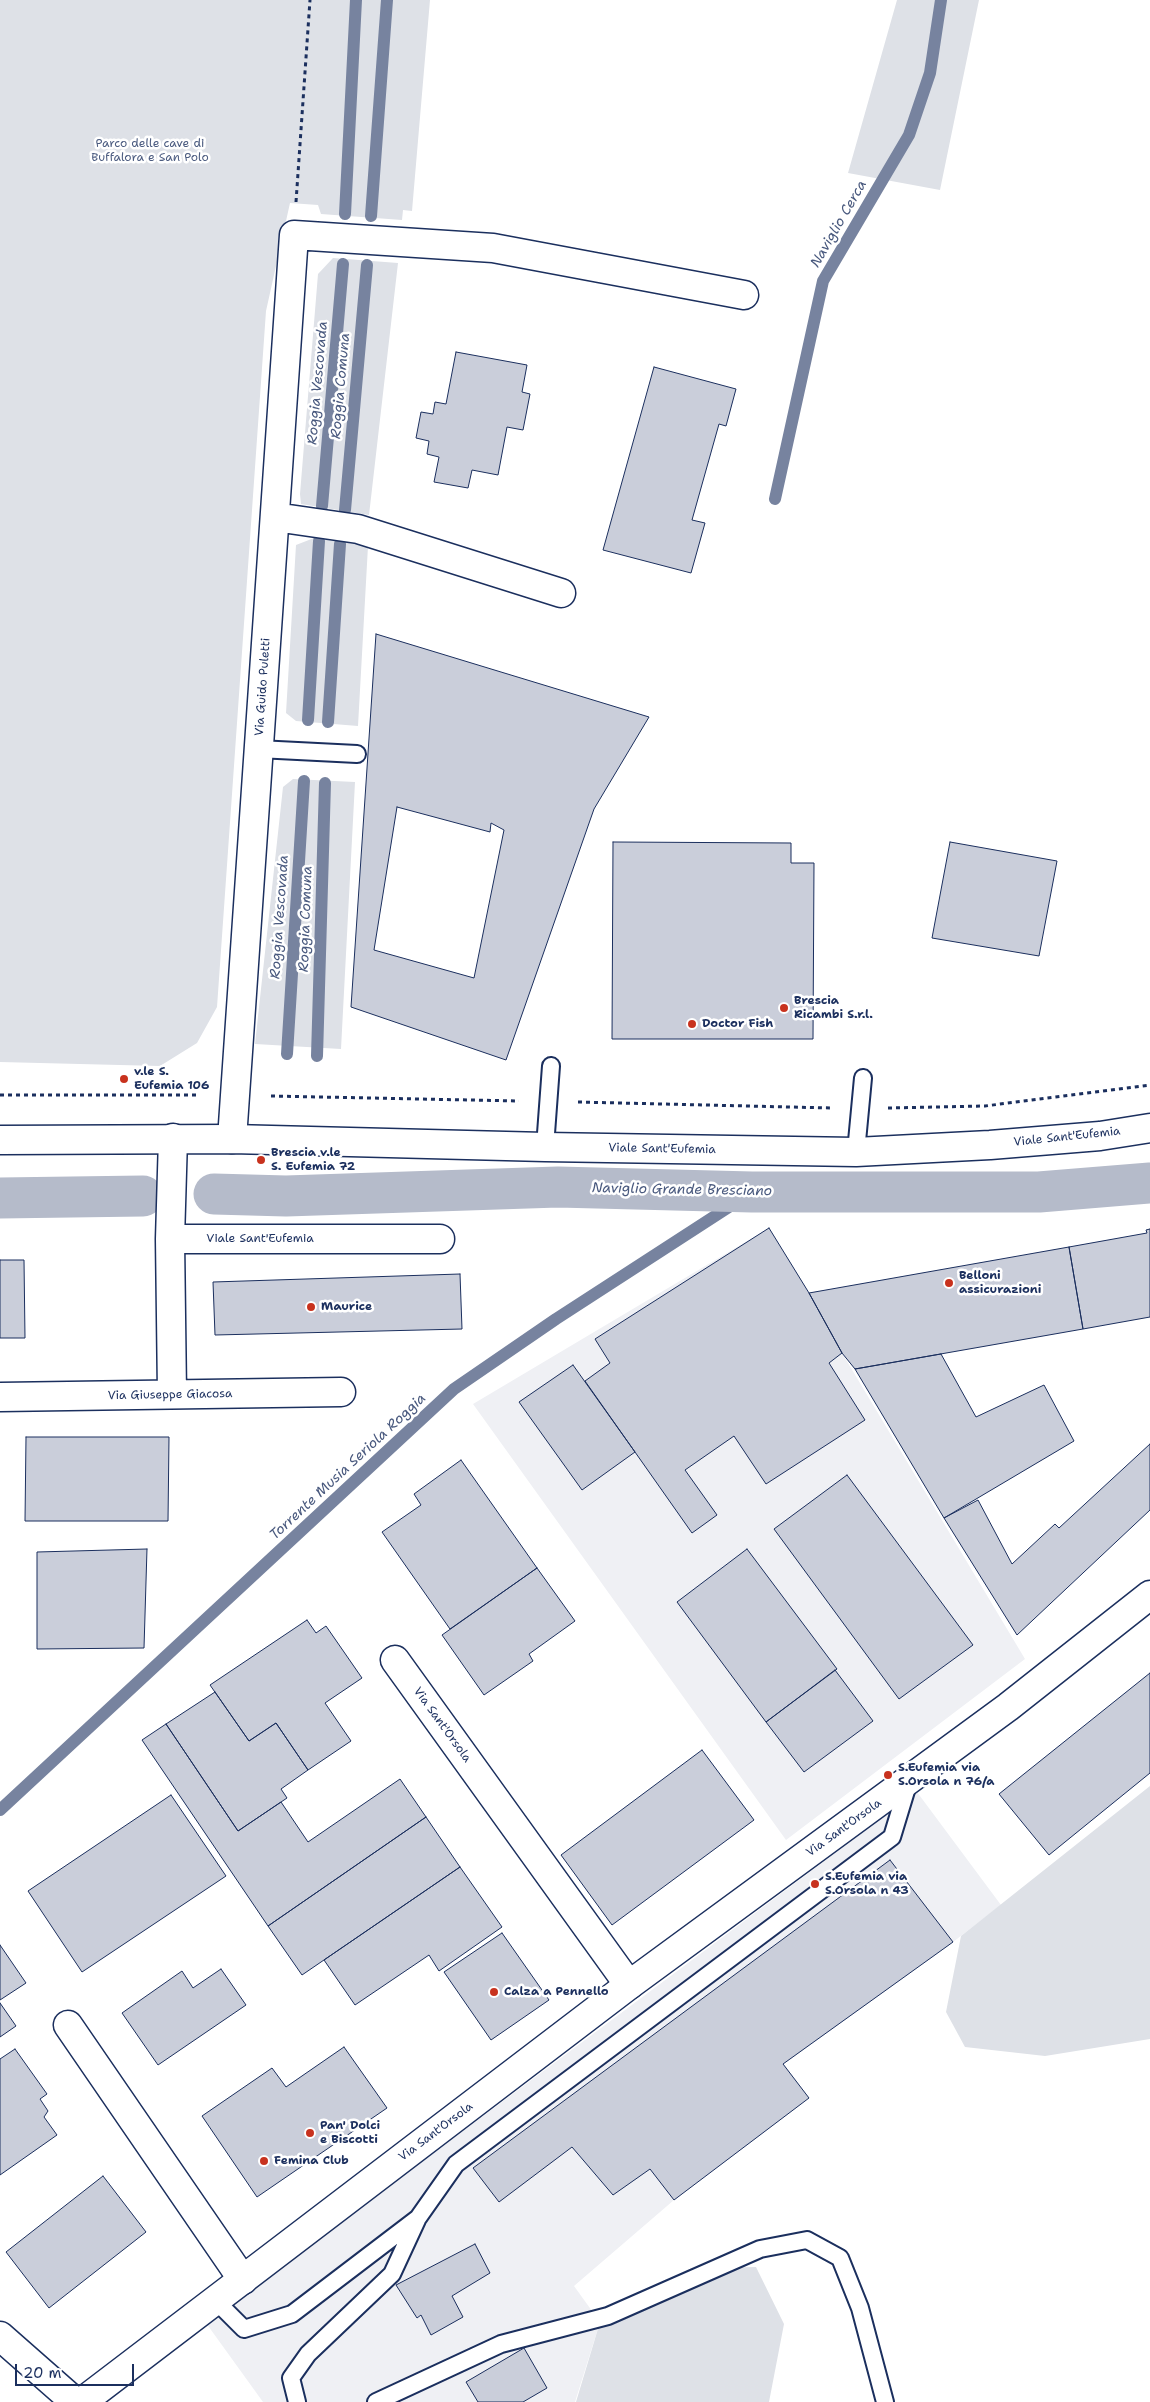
<!DOCTYPE html>
<style>
body{margin:0}
#map{position:relative;width:1150px;height:2402px;overflow:hidden;background:#fff;font-family:"Shantell Sans",sans-serif}
canvas{display:block}
.scale{position:absolute;left:15px;top:2364px;width:119px;height:22px;box-sizing:border-box;border:2px solid #1b2f5e;border-top:0;padding-left:6px;font-size:15px;line-height:18px;white-space:nowrap;color:#1b2f5e;-webkit-text-stroke:4px #fff;paint-order:stroke}
</style>
<div id="map">
<canvas width="1150" height="2402"></canvas>
<div class="scale">20 m</div>
</div>
<script>
const c = document.querySelector('canvas').getContext('2d');
c.lineJoin = 'round';
function fillPath(path, color) { c.fillStyle = color; c.fill(path, 'evenodd'); }
const poly = rows => new Path2D(rows.map(r => 'M' + r).join(''));
function strokePath(path, color, width, dash) { c.strokeStyle = color; c.lineWidth = width; c.lineCap = dash ? 'butt' : 'round'; c.setLineDash(dash || []); c.stroke(path); }
function label(font, color, halo, rows, align = 'center') {
  c.font = font + ' "Shantell Sans",sans-serif'; c.lineWidth = 5; c.setLineDash([]); c.textBaseline = 'middle'; c.strokeStyle = halo; c.fillStyle = color; for (const [text, x, y, turn = 0] of rows) {
    c.save(); c.translate(x, y); c.rotate((+turn || 0) * Math.PI / 180); c.textAlign = isNaN(turn) ? turn : align; if (halo) c.strokeText(text, 0, 0); c.fillText(text, 0, 0); c.restore();
  }
}
const built = poly([
 [769,1228,809,1293,842,1353,1025,1659,786,1840,473,1404],
 [917,1792,1001,1905,953,1942,784,2064,809,2098,674,2200,574,2286,600,2322,575,2402,263,2402,206,2323]
]);
const green = poly([
 [0,0,430,0,412,211,403,210,402,220,321,214,318,205,290,203,266,311,217,1007,197,1043,160,1066,0,1062],
 [897,0,979,0,940,190,848,173],
 [333,258,398,263,369,515,301,504,300,494,318,274],
 [314,538,368,546,358,726,296,721,286,713,296,545],
 [293,779,355,782,341,1049,255,1044,283,787],
 [1150,1786,1150,2039,1045,2056,965,2047,946,2012,961,1936],
 [756,2267,784,2324,769,2402,576,2402,600,2322,712,2268]
]);
const stream = poly([
 [345,214,356,0],
 [371,216,387,0],
 [775,499,823,281,909,135,930,73,941,0],
 [322,506,343,264],
 [345,510,367,265],
 [308,720,319,541],
 [328,722,340,544],
 [287,1054,304,781],
 [317,1056,325,783],
 [0,1810,454,1389,556,1319,752,1192]
]);
const canal = poly([
 [214,1194,286,1196,558,1187,752,1192,1039,1192,1150,1183],
 [0,1198,143,1196]
]);
const building = poly([
 [456,352,527,365,522,392,530,394,523,430,507,427,498,475,472,470,468,488,434,482,439,457,427,454,429,441,416,438,421,412,433,414,435,402,446,404,456,352],
 [654,367,736,389,726,426,719,424,692,520,705,523,691,573,603,550,654,367],
 [376,634,649,717,594,809,506,1060,351,1007,376,634],
 [397,807,490,832,491,823,504,830,474,978,374,950,397,807],
 [613,842,791,843,791,863,814,863,813,1039,612,1039,613,842],
 [950,842,1057,861,1039,956,932,938,950,842],
 [769,1228,809,1293,842,1353,829,1363,865,1420,766,1484,734,1436,685,1470,717,1515,692,1533,585,1381,610,1363,595,1339,769,1228],
 [1150,1229,1150,1317,1083,1329,1069,1247,1147,1233,1146,1230,1150,1229],
 [1069,1247,1083,1329,855,1369,842,1353,809,1293,1069,1247],
 [0,1260,24,1260,25,1338,0,1338,0,1260],
 [460,1274,462,1329,215,1335,213,1282,460,1274],
 [941,1354,976,1417,1044,1385,1074,1441,944,1518,855,1369,941,1354],
 [573,1365,635,1452,582,1490,519,1402,573,1365],
 [26,1437,169,1437,168,1521,25,1521,26,1437],
 [1150,1444,1150,1510,1017,1635,944,1518,978,1500,1012,1564,1055,1524,1059,1528,1150,1444],
 [461,1460,537,1568,450,1629,382,1532,421,1505,414,1494,461,1460],
 [847,1475,973,1645,899,1699,774,1529,847,1475],
 [147,1549,144,1648,37,1649,37,1552,147,1549],
 [747,1549,837,1669,766,1722,677,1602,747,1549],
 [537,1568,575,1621,529,1654,533,1661,484,1695,442,1635,537,1568],
 [307,1620,316,1633,326,1626,362,1678,325,1703,351,1741,308,1770,276,1723,249,1741,210,1685,307,1620],
 [835,1670,873,1721,804,1772,766,1722,835,1670],
 [1150,1673,1150,1773,1049,1855,999,1794,1150,1673],
 [215,1692,249,1741,276,1723,308,1770,281,1789,287,1798,238,1831,166,1724,215,1692],
 [166,1724,238,1831,281,1802,308,1842,400,1779,426,1817,268,1926,142,1740,166,1724],
 [702,1750,754,1820,612,1925,561,1855,702,1750],
 [171,1795,226,1876,82,1972,28,1891,171,1795],
 [426,1817,460,1867,302,1975,268,1926,426,1817],
 [890,1860,953,1942,783,2064,809,2098,674,2200,650,2169,613,2195,572,2147,499,2202,473,2168,890,1860],
 [460,1867,502,1927,439,1971,429,1955,355,2005,324,1960,460,1867],
 [502,1933,549,2000,491,2040,444,1972,502,1933],
 [0,1945,26,1983,0,2000,0,1945],
 [221,1969,246,2005,158,2065,122,2013,182,1971,193,1988,221,1969],
 [0,2003,16,2026,0,2037,0,2003],
 [344,2047,387,2108,257,2197,202,2116,272,2068,286,2087,344,2047],
 [15,2049,47,2094,40,2099,48,2111,44,2117,57,2135,0,2175,0,2059,15,2049],
 [103,2176,146,2232,49,2308,6,2252,103,2176],
 [475,2244,490,2273,452,2296,463,2317,431,2335,421,2315,417,2318,396,2285,475,2244],
 [524,2348,547,2388,523,2402,478,2402,466,2382,524,2348]
]);
const path = poly([
 [296,202,310,0],
 [0,1095,199,1095],
 [271,1096,519,1101],
 [578,1102,832,1108],
 [888,1108,985,1106,1150,1085]
]);
const service = poly([
 [258,749,357,754],
 [545,1147,551,1066],
 [856,1152,863,1078],
 [215,2300,244,2329,292,2314,418,2218,456,2164,892,1837,909,1781],
 [297,2402,291,2378,308,2354,392,2274,417,2220],
 [376,2402,501,2344,608,2316,760,2249,807,2240,840,2258,860,2308,885,2402]
]);
const minor = poly([
 [275,517,358,529,561,593],
 [232,1139,294,235,493,248,744,295],
 [170,1239,440,1239],
 [172,1394,170,1239,173,1138],
 [0,1397,341,1392],
 [395,1660,629,1985],
 [68,2025,243,2280],
 [0,2336,75,2402]
]);
const tertiary = poly([
 [82,2402,629,1985,1008,1707,1150,1595]
]);
const secondary = poly([
 [0,1140,232,1139,545,1147,856,1152,990,1145,1100,1136,1150,1128]
]);
const markers = [
 [784,1008,5,"#c8321e"],
 [692,1024,5,"#c8321e"],
 [124,1079,5,"#c8321e"],
 [261,1160,5,"#c8321e"],
 [949,1283,5,"#c8321e"],
 [311,1307,5,"#c8321e"],
 [888,1775,5,"#c8321e"],
 [815,1884,5,"#c8321e"],
 [494,1992,5,"#c8321e"],
 [310,2133,5,"#c8321e"],
 [264,2161,5,"#c8321e"]
];
const parkNames = [
 ["Parco delle cave di",150,144],
 ["Buffalora e San Polo",150,158]
];
const streetNames = [
 ["Via Guido Puletti",263,687,-86],
 ["Viale Sant'Eufemia",1067,1137,-6],
 ["Viale Sant'Eufemia",662,1149,1],
 ["Viale Sant'Eufemia",260,1239],
 ["Via Giuseppe Giacosa",170,1395,-1],
 ["Via Sant'Orsola",442,1725,54],
 ["Via Sant'Orsola",844,1828,-36],
 ["Via Sant'Orsola",436,2132,-37]
];
const poiNames = [
 ["Brescia",794,1001],
 ["Ricambi S.r.l.",794,1015],
 ["Doctor Fish",702,1024],
 ["v.le S.",134,1072],
 ["Eufemia 106",134,1086],
 ["Brescia v.le",271,1153],
 ["S. Eufemia 72",271,1167],
 ["Belloni",959,1276],
 ["assicurazioni",959,1290],
 ["Maurice",321,1307],
 ["S.Eufemia via",898,1768],
 ["S.Orsola n 76/a",898,1782],
 ["S.Eufemia via",825,1877],
 ["S.Orsola n 43",825,1891],
 ["Calza a Pennello",504,1992],
 ["Pan' Dolci",320,2126],
 ["e Biscotti",320,2140],
 ["Femina Club",274,2161]
];
const waterNames = [
 ["Naviglio Cerca",839,224,-60],
 ["Roggia Vescovada",318,383,-85],
 ["Roggia Comuna",341,386,-85],
 ["Roggia Vescovada",280,917,-86],
 ["Roggia Comuna",306,919,-88],
 ["Naviglio Grande Bresciano",682,1190,1],
 ["Torrente Musia Seriola Roggia",348,1467,-43]
];
fillPath(built, '#eff0f4');
fillPath(green, '#dee1e7');
strokePath(stream, '#77839f', 12);
strokePath(canal, '#b5bbca', 41);
fillPath(building, '#caceda');
strokePath(building, '#1b2f5e', 1);
strokePath(service, '#1b2f5e', 20);
strokePath(minor, '#1b2f5e', 31);
strokePath(tertiary, '#1b2f5e', 31);
strokePath(secondary, '#1b2f5e', 31);
strokePath(path, '#1b2f5e', 3, [4, 4]);
strokePath(service, '#fff', 16);
strokePath(minor, '#fff', 28);
strokePath(tertiary, '#fff', 28);
strokePath(secondary, '#fff', 28);
for (const [x, y, r, color] of markers) { const dot = new Path2D(); dot.arc(x, y, r, 0, 2 * Math.PI); c.fillStyle = color; c.fill(dot); strokePath(dot, '#fff', 2); }
label('12px', '#4c5c80', '#fff', parkNames);
label('12px', '#1b2f5e', '#fff', streetNames);
label('bold 12px', '#1b2f5e', '#fff', poiNames, 'left');
label('italic 14px', '#49597e', '#fff', waterNames);
</script>
